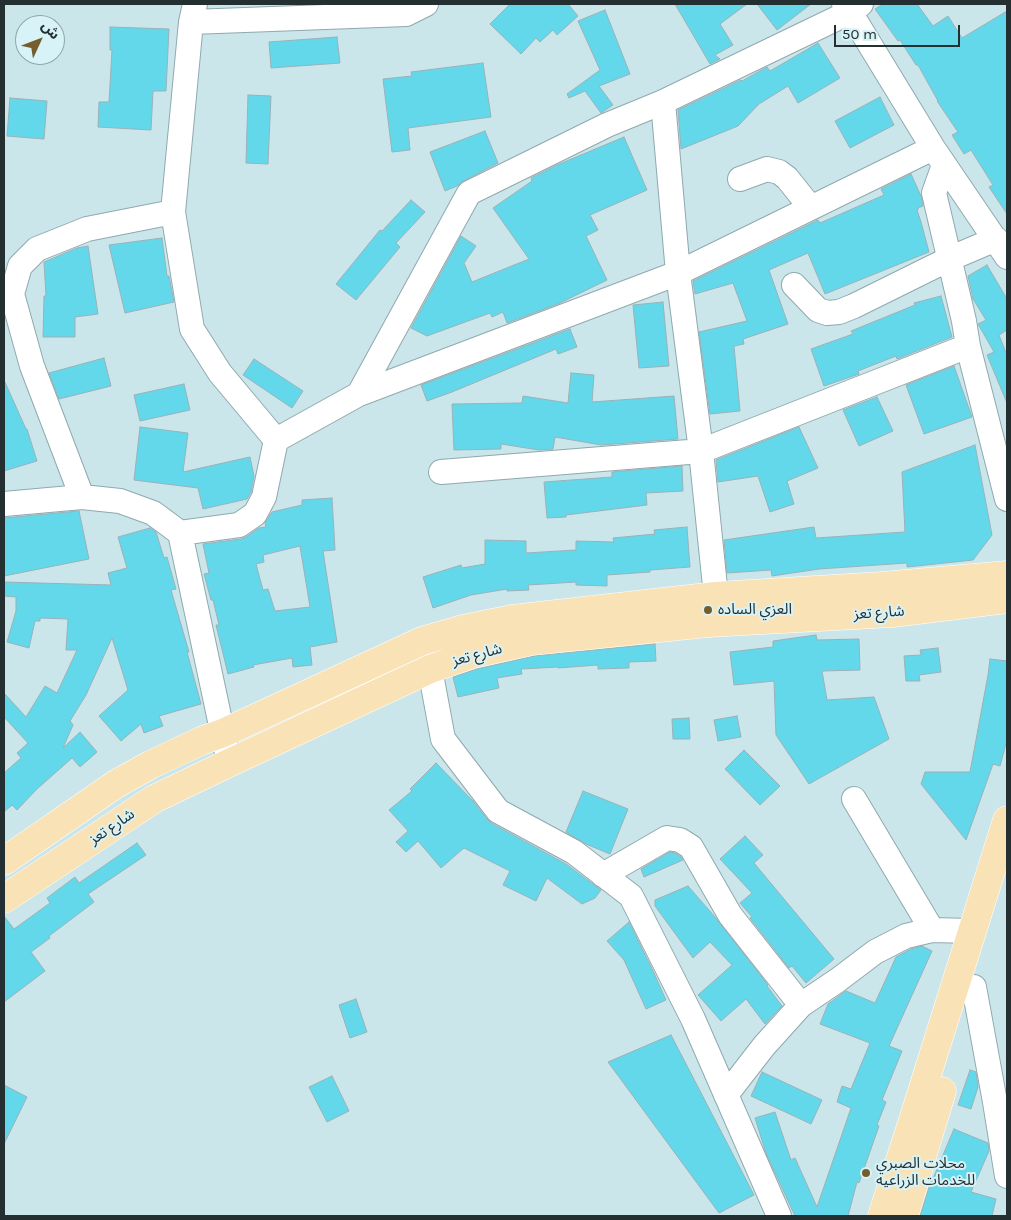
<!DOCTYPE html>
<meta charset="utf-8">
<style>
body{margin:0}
#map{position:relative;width:1011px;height:1220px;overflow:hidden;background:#cae6eb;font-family:Karla,"Noto Sans Arabic",sans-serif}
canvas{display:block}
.frame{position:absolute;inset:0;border:5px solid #242f31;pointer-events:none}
.north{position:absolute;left:15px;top:15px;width:50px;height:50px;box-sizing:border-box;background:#d7f3f8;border:1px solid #8fa5a8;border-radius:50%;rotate:47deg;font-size:14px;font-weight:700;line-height:20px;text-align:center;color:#242f31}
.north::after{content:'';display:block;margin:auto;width:18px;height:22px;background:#765d2e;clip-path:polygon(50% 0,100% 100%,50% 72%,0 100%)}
.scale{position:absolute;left:834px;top:25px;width:126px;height:22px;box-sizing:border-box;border:2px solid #242f31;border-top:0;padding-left:6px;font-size:15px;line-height:18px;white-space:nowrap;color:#242f31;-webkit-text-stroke:4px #d7f3f8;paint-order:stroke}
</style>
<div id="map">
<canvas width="1011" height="1220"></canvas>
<div class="frame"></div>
<div class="north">ش</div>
<div class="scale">50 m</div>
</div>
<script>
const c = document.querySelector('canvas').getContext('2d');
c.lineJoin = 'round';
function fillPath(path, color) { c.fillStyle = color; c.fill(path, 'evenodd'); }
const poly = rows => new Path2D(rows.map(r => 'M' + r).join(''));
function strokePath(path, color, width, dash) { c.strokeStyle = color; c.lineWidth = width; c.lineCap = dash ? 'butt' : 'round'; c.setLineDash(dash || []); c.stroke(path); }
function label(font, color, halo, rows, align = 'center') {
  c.font = font + ' Karla,"Noto Sans Arabic",sans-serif'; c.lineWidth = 4; c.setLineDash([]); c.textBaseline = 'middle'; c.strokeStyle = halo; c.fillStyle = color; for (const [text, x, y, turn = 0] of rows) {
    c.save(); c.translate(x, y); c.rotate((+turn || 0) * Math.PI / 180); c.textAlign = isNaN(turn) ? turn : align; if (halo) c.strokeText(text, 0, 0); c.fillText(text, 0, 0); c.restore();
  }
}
const building = poly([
 [510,4,568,4,578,16,557,35,553,30,540,42,536,38,521,54,490,24,510,4],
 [675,4,747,4,720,24,733,45,715,55,720,59,710,64,675,4],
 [757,4,811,4,777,30,757,4],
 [883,4,917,4,933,26,948,16,962,38,1007,11,1007,214,989,187,993,185,971,150,964,154,952,135,958,132,937,101,938,101,918,65,916,65,900,40,898,41,875,9,883,4],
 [605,10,630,74,599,86,613,105,601,113,585,91,569,98,567,94,600,70,578,21,605,10],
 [110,27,169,29,166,91,153,91,151,130,98,127,99,102,109,102,112,50,110,50,110,27],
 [337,37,340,63,271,68,269,42,337,37],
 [818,43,840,78,798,103,788,86,759,104,738,126,681,149,678,110,741,80,742,81,767,67,770,71,818,43],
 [483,63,491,117,408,128,410,150,392,152,383,79,412,76,411,72,483,63],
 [248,95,271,96,268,164,246,163,248,95],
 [880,97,894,125,850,148,835,121,880,97],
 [10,98,47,101,44,139,7,136,10,98],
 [485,131,498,163,463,181,457,186,445,191,430,152,485,131],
 [624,137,647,190,590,215,598,230,586,236,607,280,560,303,507,323,503,312,492,317,490,313,427,336,411,328,461,236,476,246,464,263,472,282,529,259,493,208,532,181,531,178,557,165,624,137],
 [911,174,921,196,923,206,918,208,918,210,917,210,921,222,929,252,825,294,808,253,769,270,788,324,743,339,744,344,734,346,740,411,710,414,699,332,747,321,733,283,695,294,693,281,818,220,820,223,884,195,881,189,911,174],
 [411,200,425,212,396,243,400,247,356,300,336,284,380,230,382,231,411,200],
 [162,238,167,276,169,276,174,302,125,313,109,245,162,238],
 [88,246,98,314,75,317,75,337,43,337,44,296,46,296,44,262,77,248,88,246],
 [987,265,1007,299,1007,330,999,335,1007,355,1007,403,987,355,994,352,978,324,986,320,973,299,968,276,987,265],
 [941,296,952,337,897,359,896,356,858,371,859,374,824,386,811,349,853,334,851,331,915,305,914,303,941,296],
 [663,302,669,366,639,368,633,305,663,302],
 [570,329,577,347,558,354,556,349,452,392,427,401,421,385,570,329],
 [104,358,111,386,59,399,49,373,104,358],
 [254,359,303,391,292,408,243,375,254,359],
 [954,366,972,417,924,434,906,385,954,366],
 [571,373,594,375,592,402,674,396,678,439,601,445,555,437,553,449,539,450,501,444,501,449,454,450,452,404,522,403,523,396,568,403,571,373],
 [4,380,26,429,27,429,37,461,4,471,4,380],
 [184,384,190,410,140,421,134,395,184,384],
 [877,397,893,431,859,446,843,410,877,397],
 [140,427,188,433,183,472,250,457,254,476,251,492,247,499,203,509,198,488,134,480,140,427],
 [799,427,818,468,787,481,794,504,770,512,758,476,718,482,716,460,799,427],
 [975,445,992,535,973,560,907,567,907,563,819,569,772,576,771,570,727,573,724,540,814,527,816,538,905,532,902,472,975,445],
 [682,466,683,491,646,493,647,505,566,515,566,517,547,518,544,482,612,477,612,472,682,466],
 [332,498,335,550,323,551,337,642,310,647,312,665,293,667,292,658,253,665,254,667,228,674,216,625,219,625,213,600,211,600,204,574,209,573,203,544,241,539,246,537,259,528,266,527,265,523,272,512,302,505,302,500,332,498],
 [300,546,310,607,275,611,268,589,263,590,256,564,264,562,263,555,300,546],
 [79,511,89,559,4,576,4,518,79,511],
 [687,527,690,567,650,570,650,572,607,575,607,586,576,585,576,582,528,585,529,590,507,591,507,589,471,595,433,608,423,577,461,565,462,568,485,564,485,540,526,541,526,553,576,550,576,541,614,542,613,538,655,534,654,530,687,527],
 [150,528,156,532,164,558,167,557,176,589,171,590,189,652,187,652,201,704,159,716,163,726,144,733,141,724,121,741,99,716,128,690,112,638,86,695,70,721,73,725,63,748,80,732,97,752,80,767,72,758,37,789,17,810,12,805,4,812,4,773,21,758,17,753,28,743,4,717,4,693,26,717,45,686,57,693,77,650,66,650,68,619,40,618,40,621,35,621,29,648,7,642,16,611,16,597,4,596,4,582,111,585,108,573,127,568,118,537,150,528],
 [816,635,817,640,859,639,860,670,822,671,827,700,874,697,889,739,809,784,776,735,774,681,734,685,730,652,773,647,773,641,816,635],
 [655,644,656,661,629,662,629,668,598,669,598,665,558,668,558,667,521,669,522,674,497,678,499,688,458,697,453,677,477,669,534,656,655,644],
 [938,648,941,672,919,675,920,681,906,681,904,656,921,655,920,650,938,648],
 [990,659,1007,661,1007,740,1000,766,993,764,966,840,921,784,925,772,970,772,988,675,990,659],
 [737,716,741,737,718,741,714,720,737,716],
 [689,718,690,739,673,739,672,719,689,718],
 [744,750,780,786,760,805,725,769,744,750],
 [436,763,473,801,487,819,491,823,566,864,601,890,595,898,582,904,547,878,536,901,503,885,510,871,464,848,441,868,418,841,406,852,396,842,408,831,389,810,412,791,410,789,436,763],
 [583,791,628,809,610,854,586,844,566,832,583,791],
 [745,836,763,855,754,863,834,959,806,983,792,966,789,968,750,918,752,917,740,903,752,893,720,859,745,836],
 [137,843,146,855,88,894,94,902,49,936,50,938,31,952,45,971,4,1002,4,916,14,929,50,903,47,898,75,877,79,883,137,843],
 [670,852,675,853,681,857,683,860,644,877,641,869,670,852],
 [688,886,715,917,768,985,767,986,782,1006,765,1024,746,999,721,1021,698,995,732,965,710,942,693,958,655,906,655,900,688,886],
 [629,922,654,973,666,1000,646,1009,624,960,607,941,629,922],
 [922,946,932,951,889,1046,902,1051,882,1100,886,1102,877,1125,879,1126,859,1183,857,1182,848,1216,795,1216,766,1153,755,1118,775,1112,791,1160,795,1158,817,1207,851,1108,837,1102,842,1086,851,1089,870,1043,820,1024,828,1004,846,991,875,1003,896,957,911,949,922,946],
 [356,999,367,1032,350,1038,339,1005,356,999],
 [671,1035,754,1195,719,1213,608,1062,671,1035],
 [970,1070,976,1072,978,1087,971,1109,958,1105,970,1070],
 [762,1072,822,1100,811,1124,751,1096,762,1072],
 [332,1076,349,1111,327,1122,309,1087,332,1076],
 [4,1085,27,1097,4,1144,4,1085],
 [954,1129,988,1143,989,1151,971,1192,996,1199,992,1216,920,1216,931,1181,932,1181,954,1129]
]);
const minor = poly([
 [195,4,191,22,173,212,192,329,220,373,276,440],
 [844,4,850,12,933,148,1007,257],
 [191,22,406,14,426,4],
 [663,102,678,273,701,451,716,596],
 [944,165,934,193,964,321,968,346,1007,499],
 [740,179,767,169,779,172,787,178,811,208],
 [794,285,818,310,827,313,839,312,854,306,949,259,996,239],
 [359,394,469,193,607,125,663,102,850,12,861,4],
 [441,472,701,451,968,346],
 [82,497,32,366,12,294,20,266,37,249,87,229,173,212],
 [4,504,82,497,120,501,153,513,180,533,229,763],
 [180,533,239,525,255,514,264,497,276,440,359,394,678,273,933,148],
 [430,669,443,739,498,811,574,852,631,896,693,1019,779,1216],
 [854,799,932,930],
 [603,875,667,838,680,840,691,847,730,915,801,1005],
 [974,987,995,1102,1007,1176],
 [726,1095,764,1046,801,1005,838,980,875,952,906,936,932,930,972,931]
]);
const major = poly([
 [4,861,116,784,150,765,201,741,223,733,422,641,463,629,512,619,716,596,882,586,1007,575],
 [4,899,154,799,229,763,430,669,473,654,532,641,708,623,893,613,1007,599],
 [882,1216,913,1120,1007,820],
 [904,1216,942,1091]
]);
const markers = [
 [708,610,5,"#765d2e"],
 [866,1173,5,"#765d2e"]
];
const poiNames = [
 ["العزي الساده",718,610],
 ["محلات الصبري",876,1164],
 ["للخدمات الزراعيه",876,1181]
];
const streetNames = [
 ["شارع تعز",879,613,-4],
 ["شارع تعز",477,655,-15],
 ["شارع تعز",112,827,-34]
];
fillPath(building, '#64d8eb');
strokePath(building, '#98b2b7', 1);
strokePath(minor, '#8fa9ae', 26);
strokePath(major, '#fff', 29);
strokePath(minor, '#fff', 24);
strokePath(major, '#fae2b7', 28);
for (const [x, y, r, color] of markers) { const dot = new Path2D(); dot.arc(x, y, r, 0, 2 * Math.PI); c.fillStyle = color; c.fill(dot); strokePath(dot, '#d7f3f8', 2); }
label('15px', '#242f31', '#d7f3f8', poiNames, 'left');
label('15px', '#242f31', '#d7f3f8', streetNames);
</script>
